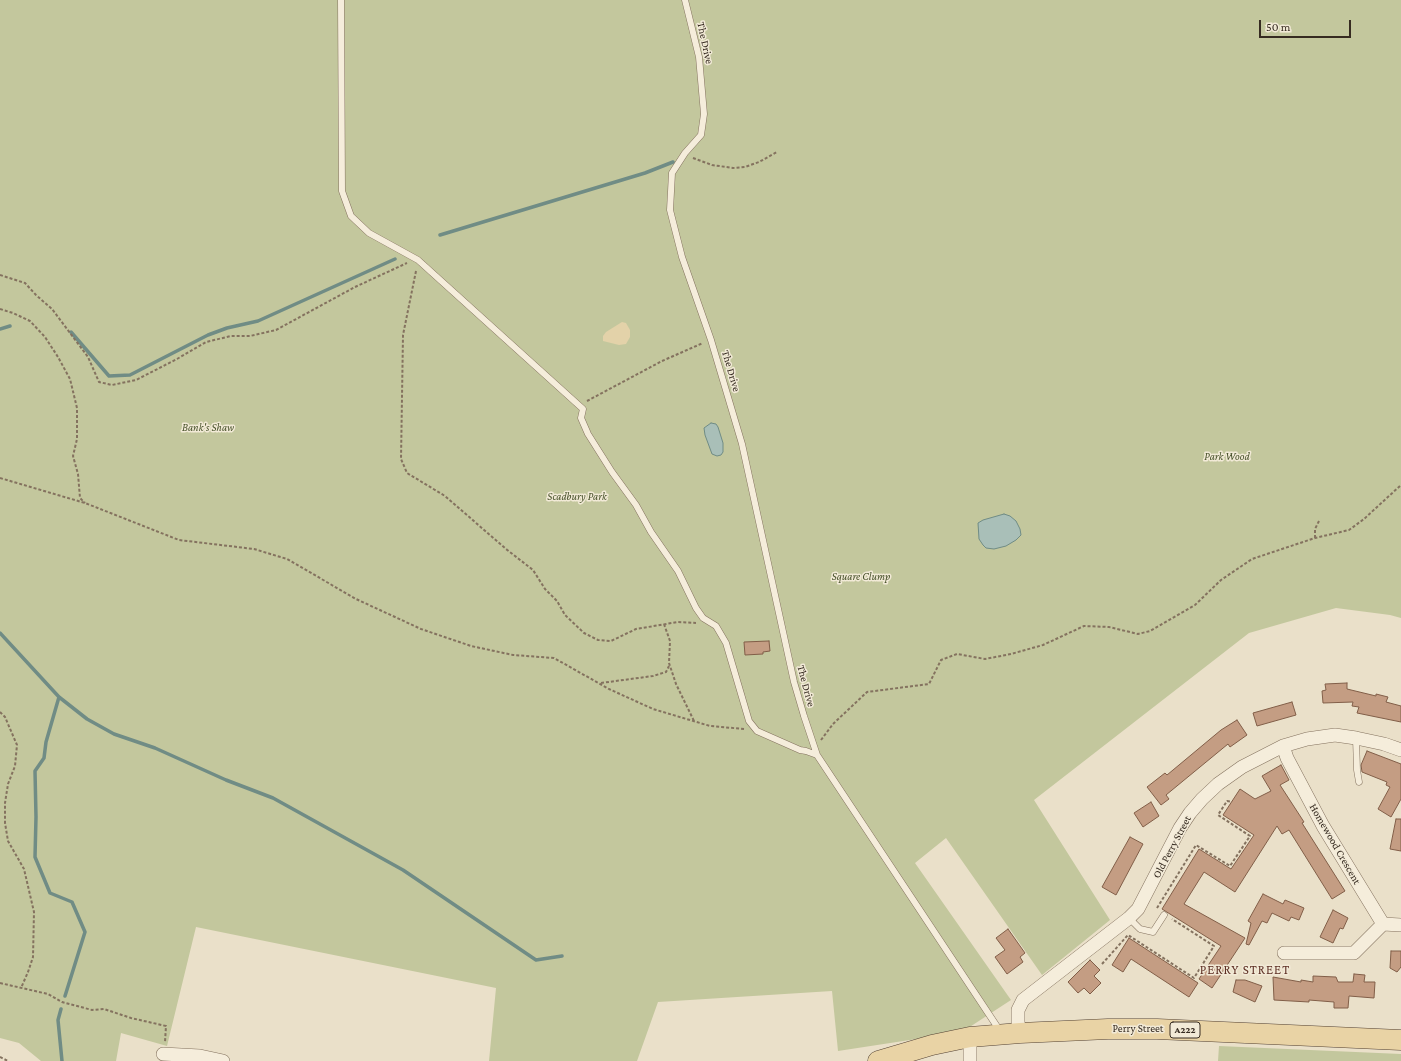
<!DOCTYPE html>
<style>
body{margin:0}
#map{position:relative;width:1401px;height:1061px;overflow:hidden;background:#eae0c9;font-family:"Crimson Pro",serif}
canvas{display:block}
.scale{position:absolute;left:1259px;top:20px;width:92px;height:18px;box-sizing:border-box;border:2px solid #362b21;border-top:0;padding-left:5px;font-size:12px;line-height:14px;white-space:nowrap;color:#362b21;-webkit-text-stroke:3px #f2ead7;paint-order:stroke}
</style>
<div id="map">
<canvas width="1401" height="1061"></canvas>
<div class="scale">50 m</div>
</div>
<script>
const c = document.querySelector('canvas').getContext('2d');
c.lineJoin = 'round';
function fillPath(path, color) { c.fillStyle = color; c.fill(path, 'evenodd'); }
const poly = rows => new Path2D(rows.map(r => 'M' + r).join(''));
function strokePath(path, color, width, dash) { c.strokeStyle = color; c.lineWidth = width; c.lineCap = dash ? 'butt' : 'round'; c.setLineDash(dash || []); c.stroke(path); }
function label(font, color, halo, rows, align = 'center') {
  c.font = font + ' "Crimson Pro",serif'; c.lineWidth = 3; c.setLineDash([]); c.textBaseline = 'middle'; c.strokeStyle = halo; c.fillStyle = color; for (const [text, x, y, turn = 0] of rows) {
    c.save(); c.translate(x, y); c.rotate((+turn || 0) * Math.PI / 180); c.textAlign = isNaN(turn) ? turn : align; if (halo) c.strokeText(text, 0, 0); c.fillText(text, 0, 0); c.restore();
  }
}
const green = poly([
 [0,0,1401,0,1401,618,1390,615,1336,608,1249,633,1034,800,1110,920,1042,975,946,838,915,863,1011,1000,962,1032,838,1051,832,991,658,1002,637,1061,489,1061,496,988,196,927,167,1046,121,1033,116,1061,41,1061,19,1043,0,1038],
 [1219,1046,1401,1054,1401,1061,1218,1061]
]);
const sand = poly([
 [622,322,626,323,630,330,630,337,626,344,619,345,603,341,603,336,606,332]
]);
const water = poly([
 [711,423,716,424,718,427,723,443,723,452,721,455,717,456,712,454,705,435,704,428,711,423],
 [1004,514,1010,516,1016,521,1020,529,1021,535,1016,540,1006,546,994,549,986,548,983,545,979,539,978,523,983,520,1004,514]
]);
const stream = poly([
 [440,235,645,173,673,162],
 [0,329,10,326],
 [71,332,109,376,130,375,208,335,227,328,258,321,395,259],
 [0,633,59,697,46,742,44,758,35,771,36,817,35,857,50,893,72,902,85,932,65,996],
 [59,697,87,719,114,734,155,748,226,780,273,798,403,870,536,960,562,956],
 [61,1009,58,1020,62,1061]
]);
const building = poly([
 [769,641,770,651,763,652,763,654,745,655,744,642,769,641],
 [1347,683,1347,689,1376,696,1376,694,1388,697,1386,702,1401,706,1401,722,1357,713,1359,707,1352,706,1353,702,1323,703,1322,691,1326,690,1325,684,1347,683],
 [1292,702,1296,715,1257,726,1253,713,1292,702],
 [1237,720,1247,735,1230,747,1228,744,1166,795,1169,799,1161,805,1147,787,1165,773,1167,775,1221,730,1237,720],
 [1367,751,1401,764,1401,799,1391,817,1378,809,1390,787,1386,785,1387,782,1362,772,1361,765,1367,751],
 [1281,765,1289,780,1280,785,1304,822,1302,823,1345,891,1332,899,1289,830,1282,834,1277,826,1235,892,1204,872,1184,904,1245,938,1212,988,1199,979,1221,946,1162,909,1199,849,1231,869,1254,835,1223,815,1240,789,1255,799,1271,791,1262,776,1281,765],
 [1151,802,1159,816,1143,827,1134,813,1151,802],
 [1396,819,1401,819,1401,851,1390,849,1396,819],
 [1130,837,1143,844,1116,895,1102,887,1130,837],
 [1263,894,1283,904,1285,900,1304,908,1299,920,1291,917,1289,921,1272,913,1267,923,1262,921,1249,945,1246,944,1251,923,1248,921,1263,894],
 [1333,910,1348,918,1343,929,1340,928,1333,943,1320,937,1333,910],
 [1008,929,1025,953,1020,957,1023,962,1007,974,995,957,1005,950,996,938,1008,929],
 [1129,938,1198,983,1189,997,1131,959,1123,972,1112,965,1129,938],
 [1391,951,1401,951,1401,967,1397,972,1390,968,1391,951],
 [1090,960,1100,970,1094,976,1101,983,1090,994,1084,988,1078,993,1068,982,1090,960],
 [1354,974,1365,975,1364,982,1375,982,1374,998,1349,996,1348,1008,1334,1008,1334,1002,1309,1000,1309,1002,1274,1000,1273,977,1301,982,1301,980,1313,982,1313,976,1336,977,1338,982,1353,982,1354,974],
 [1236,980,1245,980,1262,986,1255,1002,1233,992,1236,980]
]);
const path = poly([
 [693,158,712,165,733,168,745,167,759,162,777,152],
 [416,271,403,335,401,459,407,473,445,496,506,549,533,570,545,589,557,601,565,615,584,633,598,640,611,641,636,629,678,622,696,623],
 [0,275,25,283,36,295,52,309,88,357,99,382,112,385,136,380,177,359,206,342,231,336,250,336,276,330,355,287,407,263],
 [0,309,13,313,30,321,45,337,58,357,70,379,77,408,77,439,73,456,78,474,80,498,85,503],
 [587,401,662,361,703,343],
 [0,478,85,503,179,540,254,549,287,559,356,599,421,629,471,646,513,655,554,658,609,689,653,709,710,726,744,729],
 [1315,538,1315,529,1319,521],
 [664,624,670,641,669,663,676,684,694,721],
 [601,683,653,676,666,672,669,666],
 [0,712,5,717,17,745,15,766,8,784,5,803,5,823,8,841,24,869,34,912,33,957,28,972,21,988],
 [821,740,833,724,867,692,929,684,941,660,957,654,985,659,1011,654,1043,645,1084,626,1109,627,1138,634,1150,631,1195,605,1221,580,1252,559,1315,538,1349,530,1364,519,1401,485],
 [1157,908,1196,845,1230,866,1250,836,1218,815,1227,801,1232,802],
 [1102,964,1128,935,1194,978,1214,946,1172,919],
 [0,983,48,994,62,1002,92,1010,104,1009,131,1018,166,1026,165,1042],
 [0,1057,8,1061]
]);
const service = poly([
 [341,0,342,191,351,216,369,233,418,260,583,409,581,418,588,434,612,472,636,505,651,532,678,571,696,608,703,618,716,626,726,643,749,721,757,731,800,750,806,751,817,755],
 [685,0,699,57,704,114,701,135,685,153,672,173,670,210,682,257,711,340,742,444,794,682,804,716,817,755,1000,1031],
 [1356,738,1357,770,1359,782],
 [1129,918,1140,929,1153,932,1164,915]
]);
const minor = poly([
 [1283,746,1287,758,1323,826,1383,924,1401,925],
 [1284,953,1354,953,1383,924],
 [1020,1033,1018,1022,1018,1010,1023,1000,1129,918,1138,909,1180,828,1190,813,1202,799,1218,784,1242,767,1283,746,1307,739,1335,735,1356,738,1384,744,1401,750],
 [163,1054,200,1056,223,1061],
 [970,1061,970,1037]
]);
const primary = poly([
 [878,1061,932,1045,970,1037,1020,1033,1108,1029,1157,1029,1401,1040]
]);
const shields = [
 [1185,1030,30]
];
const shieldNames = [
 ["A222",1185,1030]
];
const streetNames = [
 ["The Drive",705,43,78],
 ["The Drive",731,371,74],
 ["The Drive",806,686,75],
 ["Homewood Crescent",1335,844,60],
 ["Old Perry Street",1172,847,-62],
 ["Perry Street",1138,1029]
];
const parkNames = [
 ["Bank's Shaw",208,428],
 ["Park Wood",1227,457],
 ["Scadbury Park",577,497],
 ["Square Clump",861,577]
];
const quarterNames = [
 ["PERRY STREET",1245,970]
];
fillPath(green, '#c3c79d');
fillPath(sand, '#e3d2a9');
fillPath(water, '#a9bfb8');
strokePath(water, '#708c85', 1);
strokePath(stream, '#708c85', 3.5);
fillPath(building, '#c49d83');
strokePath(building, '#815e48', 1);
strokePath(service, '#84725f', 7);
strokePath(minor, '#84725f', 14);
strokePath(primary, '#534133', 21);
strokePath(path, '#84725f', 2, [3, 2]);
strokePath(service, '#f5eddb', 6);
strokePath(minor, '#f5eddb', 13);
strokePath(primary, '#e9d3a5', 20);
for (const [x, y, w] of shields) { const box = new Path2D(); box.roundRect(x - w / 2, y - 8, w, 16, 3); c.fillStyle = '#f2ead7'; c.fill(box); strokePath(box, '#362b21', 1); }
label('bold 10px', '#362b21', null, shieldNames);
label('11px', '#362b21', '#f2ead7', streetNames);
label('italic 11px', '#47512a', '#f2ead7', parkNames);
c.letterSpacing = '1px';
label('13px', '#5e3025', '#f2ead7', quarterNames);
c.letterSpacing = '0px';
</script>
